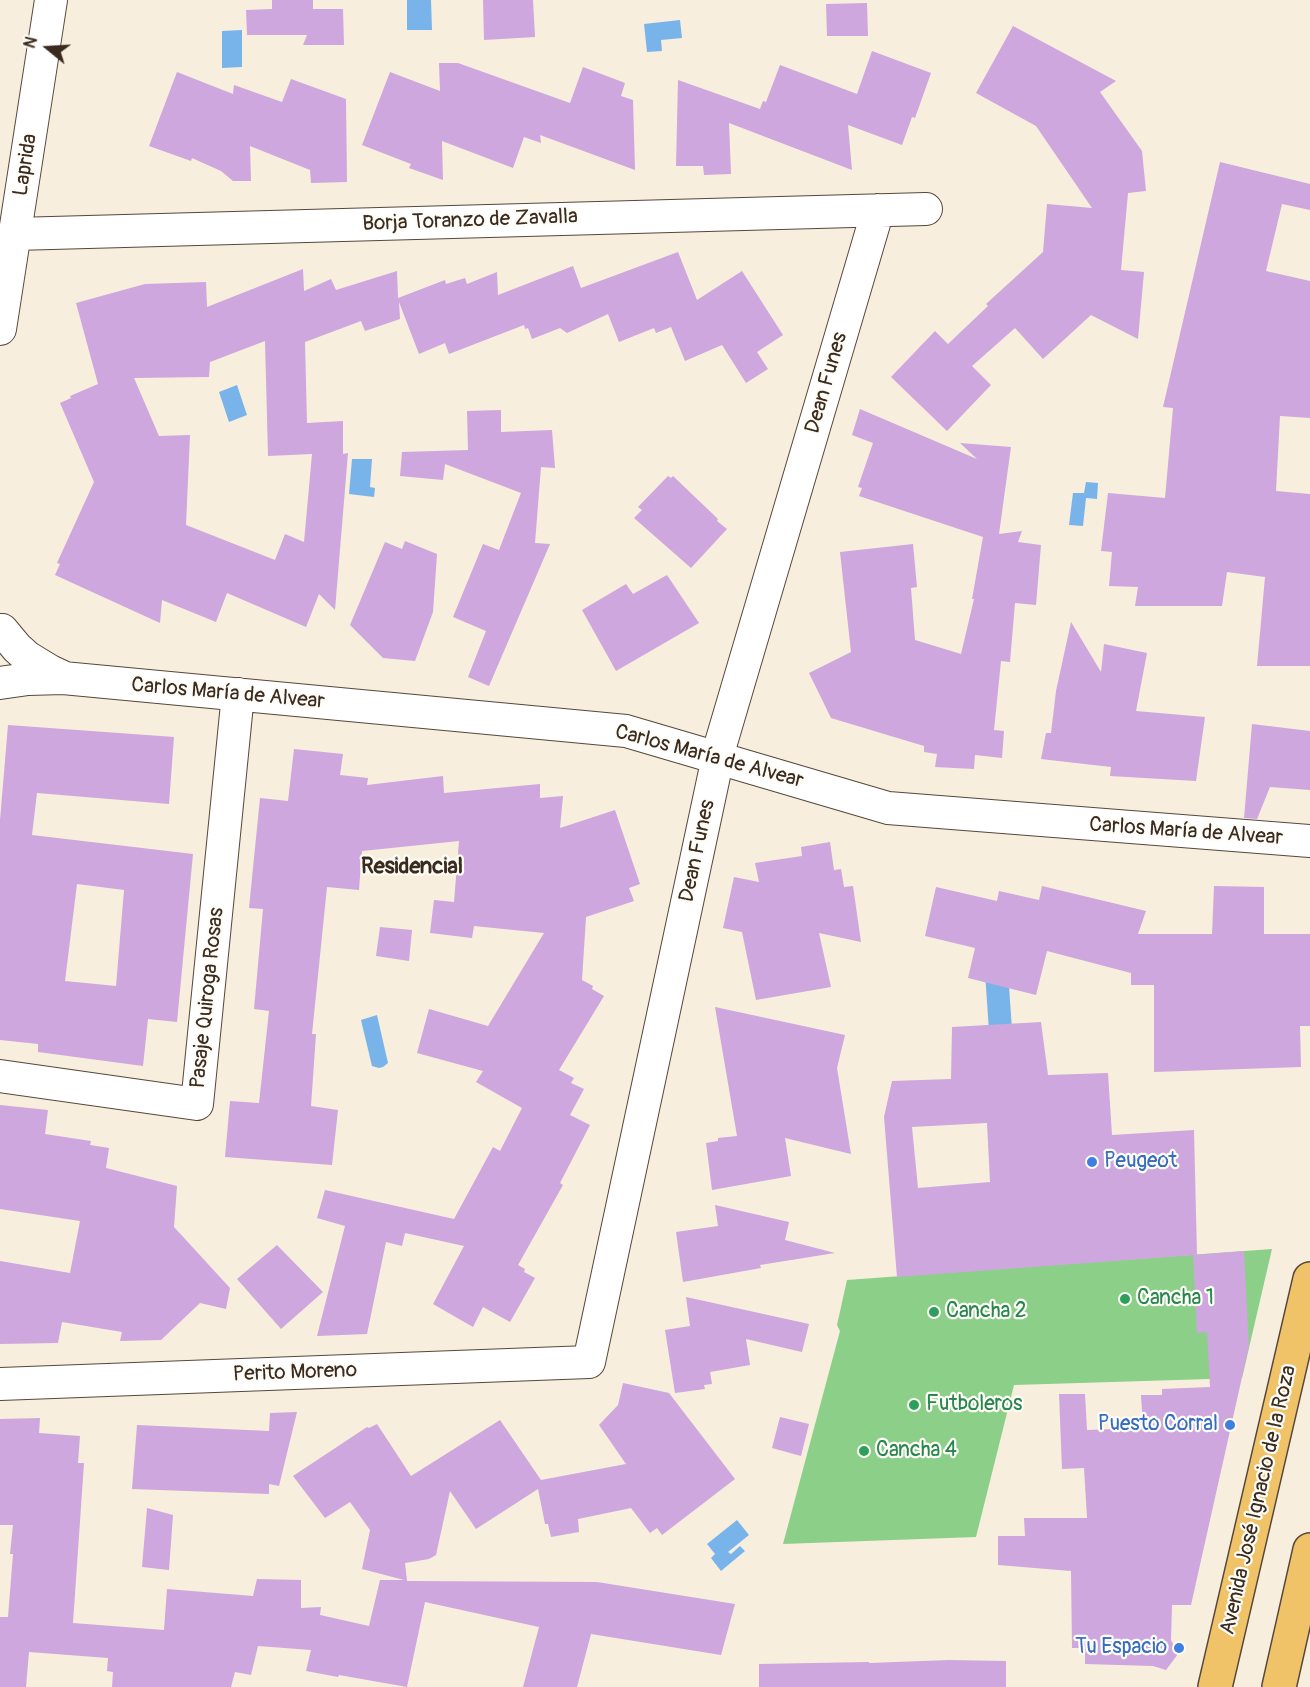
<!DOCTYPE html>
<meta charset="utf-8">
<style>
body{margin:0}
#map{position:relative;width:1310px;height:1687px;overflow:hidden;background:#f7eedd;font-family:Pangolin,sans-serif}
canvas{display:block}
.north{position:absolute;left:18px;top:18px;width:60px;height:60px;-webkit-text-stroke:4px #fdfcf7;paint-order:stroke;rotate:288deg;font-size:16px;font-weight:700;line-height:24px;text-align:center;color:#3b2a1e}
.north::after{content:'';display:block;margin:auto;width:21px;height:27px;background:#3b2a1e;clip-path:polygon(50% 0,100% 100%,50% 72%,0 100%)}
</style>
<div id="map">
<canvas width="1310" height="1687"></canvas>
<div class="north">N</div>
</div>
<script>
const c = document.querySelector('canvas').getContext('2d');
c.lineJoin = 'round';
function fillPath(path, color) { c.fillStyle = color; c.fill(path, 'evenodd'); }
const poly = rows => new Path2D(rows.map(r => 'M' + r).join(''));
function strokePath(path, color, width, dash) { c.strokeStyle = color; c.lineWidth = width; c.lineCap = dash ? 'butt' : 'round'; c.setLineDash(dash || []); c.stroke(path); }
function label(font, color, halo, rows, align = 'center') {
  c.font = font + ' Pangolin,sans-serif'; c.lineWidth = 4.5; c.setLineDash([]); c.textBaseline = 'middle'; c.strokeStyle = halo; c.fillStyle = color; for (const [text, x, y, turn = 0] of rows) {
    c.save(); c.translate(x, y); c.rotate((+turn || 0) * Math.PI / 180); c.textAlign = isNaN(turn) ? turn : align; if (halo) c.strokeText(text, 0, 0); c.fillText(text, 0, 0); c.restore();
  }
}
const green = poly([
 [1272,1249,1242,1378,1014,1385,976,1537,783,1544,840,1331,837,1325,847,1280]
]);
const water = poly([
 [407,0,431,0,432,30,407,30],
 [680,20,682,38,661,40,662,51,647,52,644,24],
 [242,30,242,67,222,68,222,31],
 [237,385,247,415,229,422,219,392],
 [352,459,372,459,370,487,375,488,374,497,349,494],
 [1086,482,1098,483,1097,499,1086,498,1083,526,1069,525,1073,493,1084,493],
 [1008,972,1012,1029,989,1031,985,973],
 [377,1015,388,1063,383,1067,379,1068,372,1066,361,1020],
 [737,1520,749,1535,728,1552,731,1554,740,1546,745,1551,721,1571,711,1558,715,1554,707,1544]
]);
const building = poly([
 [272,0,313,0,313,9,343,9,344,45,303,45,307,35,247,35,246,10,272,9],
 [483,0,533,0,535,37,484,40],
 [867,3,868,36,827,36,826,4],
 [1013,26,1116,81,1100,92,1142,151,1146,191,1128,193,1121,270,1144,272,1138,339,1091,315,1043,359,1015,328,972,366,991,385,947,431,891,377,935,331,948,344,988,306,986,304,1043,252,1047,204,1092,208,1036,126,976,93],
 [872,51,931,73,915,118,912,117,902,145,848,125,852,170,729,123,731,174,704,175,703,166,676,166,678,80,760,109,763,101,766,102,780,65,857,94],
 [439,63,458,63,570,103,583,67,625,83,621,96,633,100,635,170,540,135,541,143,524,137,513,168,442,141,443,180,409,168,411,164,362,145,390,72,440,91],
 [177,72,233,94,234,85,282,102,291,79,346,99,347,182,311,183,310,170,250,146,251,181,233,181,221,171,192,158,191,161,149,146],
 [1220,162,1310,184,1310,210,1282,204,1266,271,1310,281,1310,418,1280,416,1276,491,1310,494,1310,666,1257,666,1265,577,1227,572,1222,606,1135,606,1138,587,1109,586,1112,552,1101,551,1108,493,1165,498,1173,408,1163,407],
 [678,252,697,300,742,271,783,335,757,352,768,369,746,383,722,345,685,361,671,327,656,333,654,328,619,342,608,314,567,333,560,328,532,339,528,328,525,329,524,325,449,354,445,343,419,354,399,302,400,319,365,331,361,321,305,342,307,423,343,421,343,454,348,453,335,610,319,594,306,627,227,593,216,622,162,600,160,623,55,575,60,564,57,563,94,482,60,403,71,398,70,396,98,384,76,303,145,284,206,282,207,307,303,269,304,291,331,279,336,290,397,271,398,298,445,280,446,284,465,278,467,284,497,272,498,295,573,266,581,288],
 [265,341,268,456,312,454,304,542,285,534,275,560,186,525,190,435,159,436,134,378,209,377,210,362],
 [860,409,977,459,960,443,1011,447,999,534,1022,531,1018,542,1041,545,1036,605,1015,603,1010,662,1001,661,994,730,1004,731,1002,758,975,755,974,769,935,767,937,754,924,752,924,746,831,718,809,673,851,652,840,552,913,544,917,587,911,588,915,640,961,654,974,599,972,599,983,537,859,496,862,488,858,487,873,443,852,435],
 [501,410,501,432,552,430,555,468,541,467,535,543,550,544,489,686,468,677,486,631,453,617,483,544,499,550,521,493,445,464,443,480,400,476,402,452,468,450,467,411],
 [668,476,671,478,673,476,718,519,717,521,727,529,691,568,634,518,642,510,638,507],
 [405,541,437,554,433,612,415,661,383,658,350,625,385,542,402,549],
 [667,575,699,623,616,671,582,610,626,584,633,594],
 [1071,622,1101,672,1104,644,1147,653,1136,711,1205,717,1196,781,1110,776,1111,767,1041,759,1046,733,1051,733,1056,691],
 [1252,724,1310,731,1310,790,1270,787,1257,819,1244,818],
 [8,725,174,737,169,804,37,793,32,835,193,854,177,1022,148,1019,143,1066,38,1052,38,1044,0,1040,0,820],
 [77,884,124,890,116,986,65,981],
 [294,749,343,754,340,775,368,778,367,785,443,776,444,793,540,784,540,798,563,796,560,828,615,810,640,884,629,888,634,901,586,917,582,980,593,986,592,989,604,996,559,1070,574,1078,571,1083,584,1089,570,1115,590,1125,560,1183,563,1185,518,1265,525,1269,524,1272,535,1278,510,1322,483,1307,473,1327,433,1304,464,1246,405,1233,402,1246,386,1242,367,1334,317,1336,345,1226,317,1218,325,1190,454,1219,493,1147,500,1151,522,1108,476,1082,483,1071,417,1053,429,1009,488,1026,544,933,474,926,472,938,430,933,434,900,454,902,459,841,362,851,359,890,327,887,312,1034,316,1034,311,1106,338,1110,332,1165,225,1157,230,1101,259,1103,269,1011,254,1009,263,909,249,908,260,798,288,801],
 [830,842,834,870,841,869,844,887,853,886,861,942,819,933,831,987,756,1000,742,932,723,928,734,877,759,882,755,863,802,856,801,847],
 [1042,886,1146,911,1138,934,1212,934,1214,886,1264,887,1264,934,1310,934,1310,1026,1300,1026,1301,1067,1154,1072,1154,985,1131,985,1131,973,1047,951,1036,995,968,978,975,948,925,936,936,887,997,901,999,891,1039,900],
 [380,927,412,930,409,961,376,956],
 [715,1007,845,1035,837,1068,851,1154,785,1138,791,1176,712,1190,706,1143,718,1141,718,1138,737,1136],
 [1041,1022,1048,1075,1108,1073,1112,1135,1194,1130,1197,1255,897,1277,884,1117,892,1081,951,1079,952,1027],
 [987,1123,990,1182,918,1188,912,1127],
 [0,1105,48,1110,45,1134,91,1141,90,1145,109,1148,106,1168,177,1186,174,1227,230,1288,226,1309,200,1303,161,1340,120,1341,122,1332,62,1322,58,1343,0,1344,0,1261,70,1273,80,1221,0,1209],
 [715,1205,789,1222,785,1240,835,1253,760,1265,761,1268,683,1282,676,1232,718,1226],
 [277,1245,323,1292,281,1329,237,1279],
 [1244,1251,1249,1346,1191,1605,1172,1605,1171,1640,1178,1654,1166,1670,1153,1666,1085,1664,1085,1648,1072,1648,1071,1571,998,1565,998,1536,1025,1536,1024,1518,1087,1518,1084,1468,1062,1469,1059,1394,1085,1394,1087,1430,1143,1428,1141,1395,1162,1395,1162,1389,1210,1387,1207,1332,1197,1333,1193,1255],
 [686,1297,809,1324,802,1352,746,1339,750,1365,710,1372,712,1384,704,1385,705,1389,675,1393,665,1330,690,1326],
 [623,1383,669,1393,735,1479,662,1535,657,1528,650,1533,631,1508,578,1519,579,1532,551,1537,548,1524,545,1524,538,1489,476,1529,450,1491,436,1555,429,1559,405,1563,407,1581,597,1582,735,1604,721,1655,591,1634,577,1687,523,1687,539,1627,425,1602,407,1687,339,1675,338,1677,306,1671,311,1650,258,1646,251,1675,235,1672,231,1687,112,1687,113,1672,107,1671,108,1658,29,1652,26,1687,0,1687,0,1617,8,1617,13,1554,10,1554,13,1525,0,1525,0,1419,40,1418,39,1433,80,1436,78,1463,84,1463,73,1623,164,1630,167,1589,253,1596,257,1579,301,1580,301,1608,321,1607,320,1615,369,1626,380,1580,404,1580,362,1569,370,1530,350,1502,325,1518,293,1476,367,1427,369,1428,377,1424,411,1476,500,1420,541,1480,626,1464,599,1425,618,1405],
 [297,1412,279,1486,269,1484,269,1494,132,1489,137,1425,269,1431,270,1413],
 [780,1417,809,1424,801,1456,772,1448],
 [147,1508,173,1515,169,1570,142,1567],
 [949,1660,1006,1661,1006,1687,759,1687,759,1664,869,1662,869,1663]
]);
const street = poly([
 [15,234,926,209],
 [0,329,51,0],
 [2,630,17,648,27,657,50,671,65,678],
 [0,683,28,679,63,678,626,731,888,808,1310,841],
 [0,1076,197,1104,238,694],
 [0,1384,589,1362,721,743,878,210]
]);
const primary = poly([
 [1215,1687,1310,1279],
 [1279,1687,1310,1550]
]);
const markers = [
 [1092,1162,6,"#3f7fe0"],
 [1125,1299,6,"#2e9e5b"],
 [934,1312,6,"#2e9e5b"],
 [914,1405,6,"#2e9e5b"],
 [1230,1425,6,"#3f7fe0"],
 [864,1451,6,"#2e9e5b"],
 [1179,1648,6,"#3f7fe0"]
];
const streetNames = [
 ["Laprida",26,165,-81],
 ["Borja Toranzo de Zavalla",470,221,-2],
 ["Dean Funes",827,383,-74],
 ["Carlos María de Alvear",228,694,5],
 ["Carlos María de Alvear",709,757,15],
 ["Carlos María de Alvear",1186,832,4],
 ["Dean Funes",698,851,-78],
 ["Pasaje Quiroga Rosas",208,998,-84],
 ["Perito Moreno",295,1373,-2],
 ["Avenida José Ignacio de la Roza",1259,1500,-77]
];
const shopNames = [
 ["Peugeot",1104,1162,"left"],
 ["Puesto Corral",1218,1425],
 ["Tu Espacio",1167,1648]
];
const leisureNames = [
 ["Cancha 1",1137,1299],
 ["Cancha 2",946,1312],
 ["Futboleros",926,1405],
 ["Cancha 4",876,1451]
];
const neighbourhoodNames = [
 ["Residencial",412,867]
];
fillPath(green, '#8ccf88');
fillPath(water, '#78b4ea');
fillPath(building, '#cda7dd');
strokePath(street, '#57473b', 34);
strokePath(primary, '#57473b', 36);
strokePath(street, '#fff', 32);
strokePath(primary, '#f1c369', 33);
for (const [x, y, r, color] of markers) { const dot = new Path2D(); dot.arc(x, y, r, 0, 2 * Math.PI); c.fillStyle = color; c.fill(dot); strokePath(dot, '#fdfcf7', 2); }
label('21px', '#3b2a1e', '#fdfcf7', streetNames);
label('21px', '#366cbe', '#fdfcf7', shopNames, 'right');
label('21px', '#27864d', '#fdfcf7', leisureNames, 'left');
label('bold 22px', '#3b2a1e', '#fdfcf7', neighbourhoodNames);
</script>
